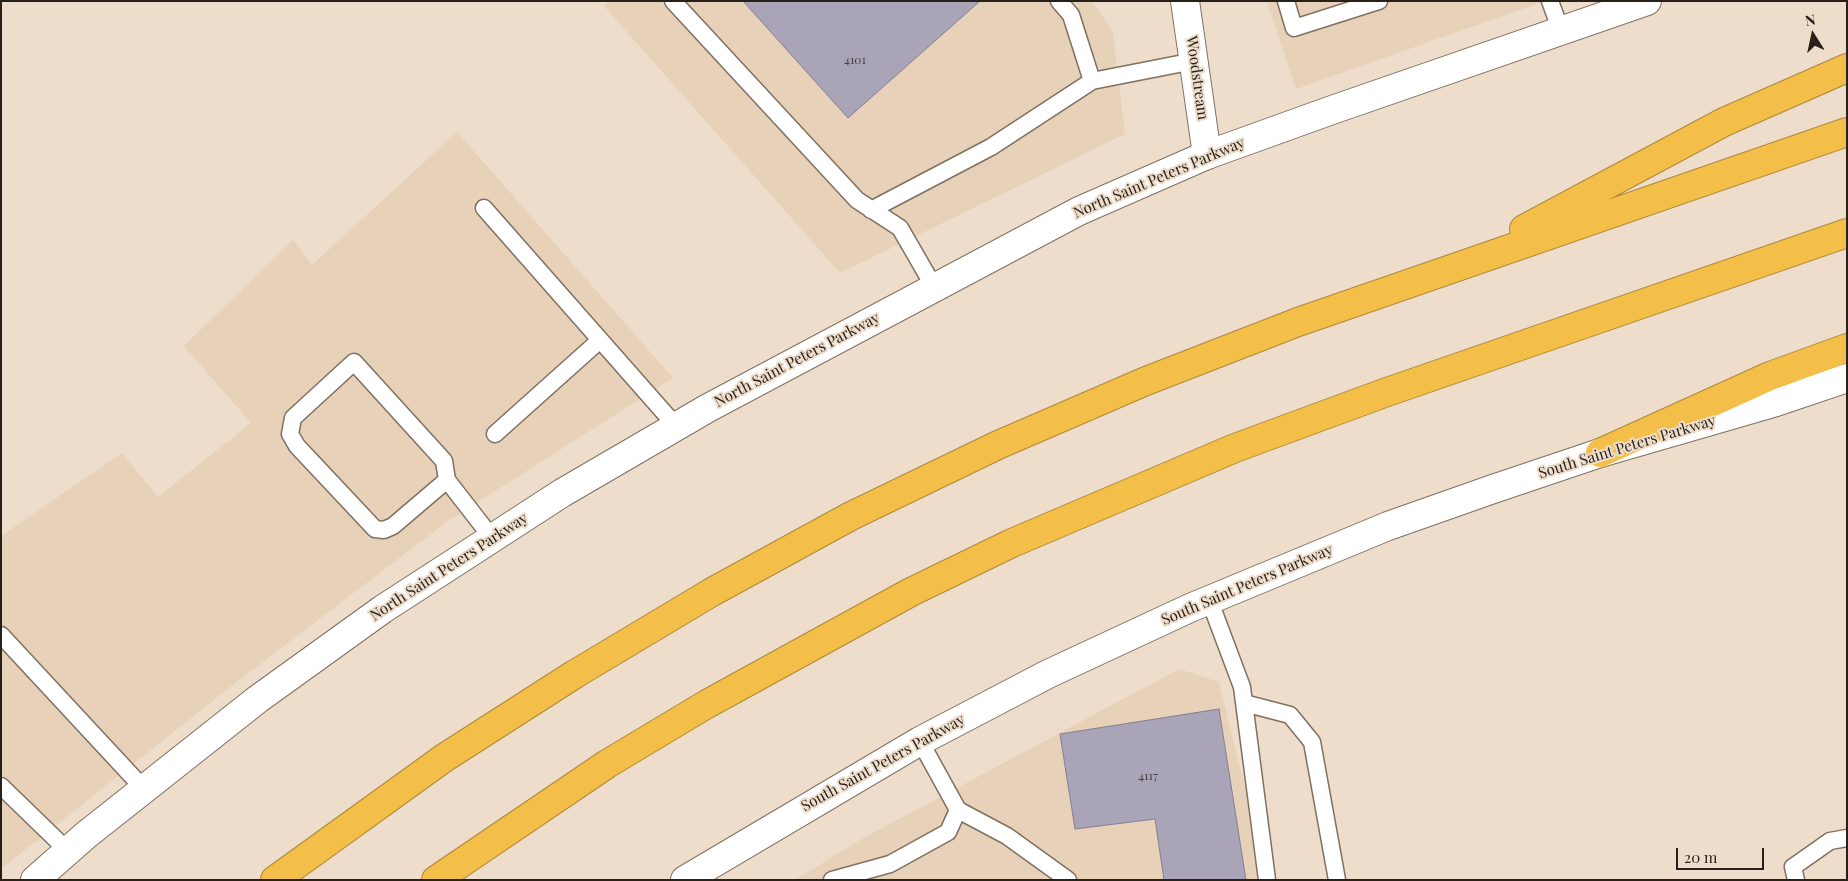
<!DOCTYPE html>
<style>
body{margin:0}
#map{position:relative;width:1848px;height:881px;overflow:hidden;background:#eeddcb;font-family:"Playfair Display",serif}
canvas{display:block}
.frame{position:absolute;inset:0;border:2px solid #27211a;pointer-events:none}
.north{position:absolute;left:1788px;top:10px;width:50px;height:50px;-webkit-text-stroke:4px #eeddcb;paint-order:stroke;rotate:350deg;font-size:14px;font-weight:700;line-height:20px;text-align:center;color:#27211a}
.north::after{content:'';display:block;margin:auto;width:18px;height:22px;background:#27211a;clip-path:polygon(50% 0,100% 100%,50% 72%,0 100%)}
.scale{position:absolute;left:1676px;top:848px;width:88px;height:22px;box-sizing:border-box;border:2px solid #27211a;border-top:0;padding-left:6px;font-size:15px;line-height:18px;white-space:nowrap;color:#27211a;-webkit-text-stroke:4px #eeddcb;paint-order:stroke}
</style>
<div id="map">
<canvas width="1848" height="881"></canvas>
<div class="frame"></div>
<div class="north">N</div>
<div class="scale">20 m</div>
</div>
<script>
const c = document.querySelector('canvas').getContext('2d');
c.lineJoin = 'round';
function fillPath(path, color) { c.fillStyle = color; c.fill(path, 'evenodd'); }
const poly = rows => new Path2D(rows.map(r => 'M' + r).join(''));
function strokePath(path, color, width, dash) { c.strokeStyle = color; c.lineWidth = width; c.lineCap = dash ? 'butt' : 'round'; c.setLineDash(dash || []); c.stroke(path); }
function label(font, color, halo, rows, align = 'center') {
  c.font = font + ' "Playfair Display",serif'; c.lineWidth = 4; c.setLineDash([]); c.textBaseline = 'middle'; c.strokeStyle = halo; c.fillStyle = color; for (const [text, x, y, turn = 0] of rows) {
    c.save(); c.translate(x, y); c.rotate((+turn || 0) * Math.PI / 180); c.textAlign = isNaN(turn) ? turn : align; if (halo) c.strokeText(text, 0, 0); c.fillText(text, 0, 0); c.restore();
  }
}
const built = poly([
 [609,1,1092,1,1113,32,1125,134,840,273,604,6],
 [1267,1,1545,1,1296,89],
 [457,132,673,378,448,521,234,684,1,869,1,536,122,453,158,497,251,423,184,346,293,240,312,265],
 [1179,669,1219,682,1246,792,1257,880,795,880,860,840]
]);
const building = poly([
 [743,1,980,1,848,118,743,1],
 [1219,709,1246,880,1164,880,1155,819,1075,829,1060,734,1219,709]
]);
const service = poly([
 [673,1,857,200,900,228,934,287],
 [1059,1,1071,15,1092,81,1194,61],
 [1286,1,1294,28,1379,1],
 [1550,1,1561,31],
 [484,208,676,426],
 [871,210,991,147,1092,81],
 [495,434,600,340],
 [447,480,393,526,384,530,375,529,297,446,290,434,293,418,354,362,444,461,447,480,492,538],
 [1209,599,1242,687,1267,880],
 [1,635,144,789],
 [1244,703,1290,715,1312,742,1337,880],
 [1,786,68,851],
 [958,810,1007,836,1068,880],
 [832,880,890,864,948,832,958,810,920,741],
 [1796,880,1793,867,1830,841,1847,838]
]);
const minor = poly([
 [1185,1,1207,155]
]);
const secondary = poly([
 [35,880,86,835,258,699,383,609,562,493,708,408,1079,211,1207,155,1332,110,1647,1],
 [685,880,920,741,1048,674,1190,608,1388,526,1493,489,1600,453,1776,402,1847,378]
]);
const motorway = poly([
 [1524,229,1724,122,1847,68],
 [1600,453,1770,376,1847,348],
 [275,880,444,758,575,674,712,592,851,516,998,445,1146,381,1298,322,1847,132],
 [436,880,607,764,707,704,911,592,1012,543,1235,448,1387,392,1847,233]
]);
const numberNames = [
 ["4101",855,60],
 ["4117",1148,776]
];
const streetNames = [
 ["Woodstream",1197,78,82],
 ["North Saint Peters Parkway",1159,178,-23],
 ["North Saint Peters Parkway",797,360,-28],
 ["South Saint Peters Parkway",1627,447,-17],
 ["North Saint Peters Parkway",449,567,-33],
 ["South Saint Peters Parkway",1247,585,-23],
 ["South Saint Peters Parkway",883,763,-29]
];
fillPath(built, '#e7d1b9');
fillPath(building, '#aaa4b9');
strokePath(building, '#857f93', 1);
strokePath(service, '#7f7060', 19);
strokePath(minor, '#7f7060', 30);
strokePath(secondary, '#7f7060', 30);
strokePath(motorway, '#ac8839', 30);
strokePath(service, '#fff', 16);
strokePath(minor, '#fff', 28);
strokePath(secondary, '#fff', 28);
strokePath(motorway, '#f3bf49', 28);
label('12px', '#484242', null, numberNames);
label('15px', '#27211a', '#eeddcb', streetNames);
</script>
